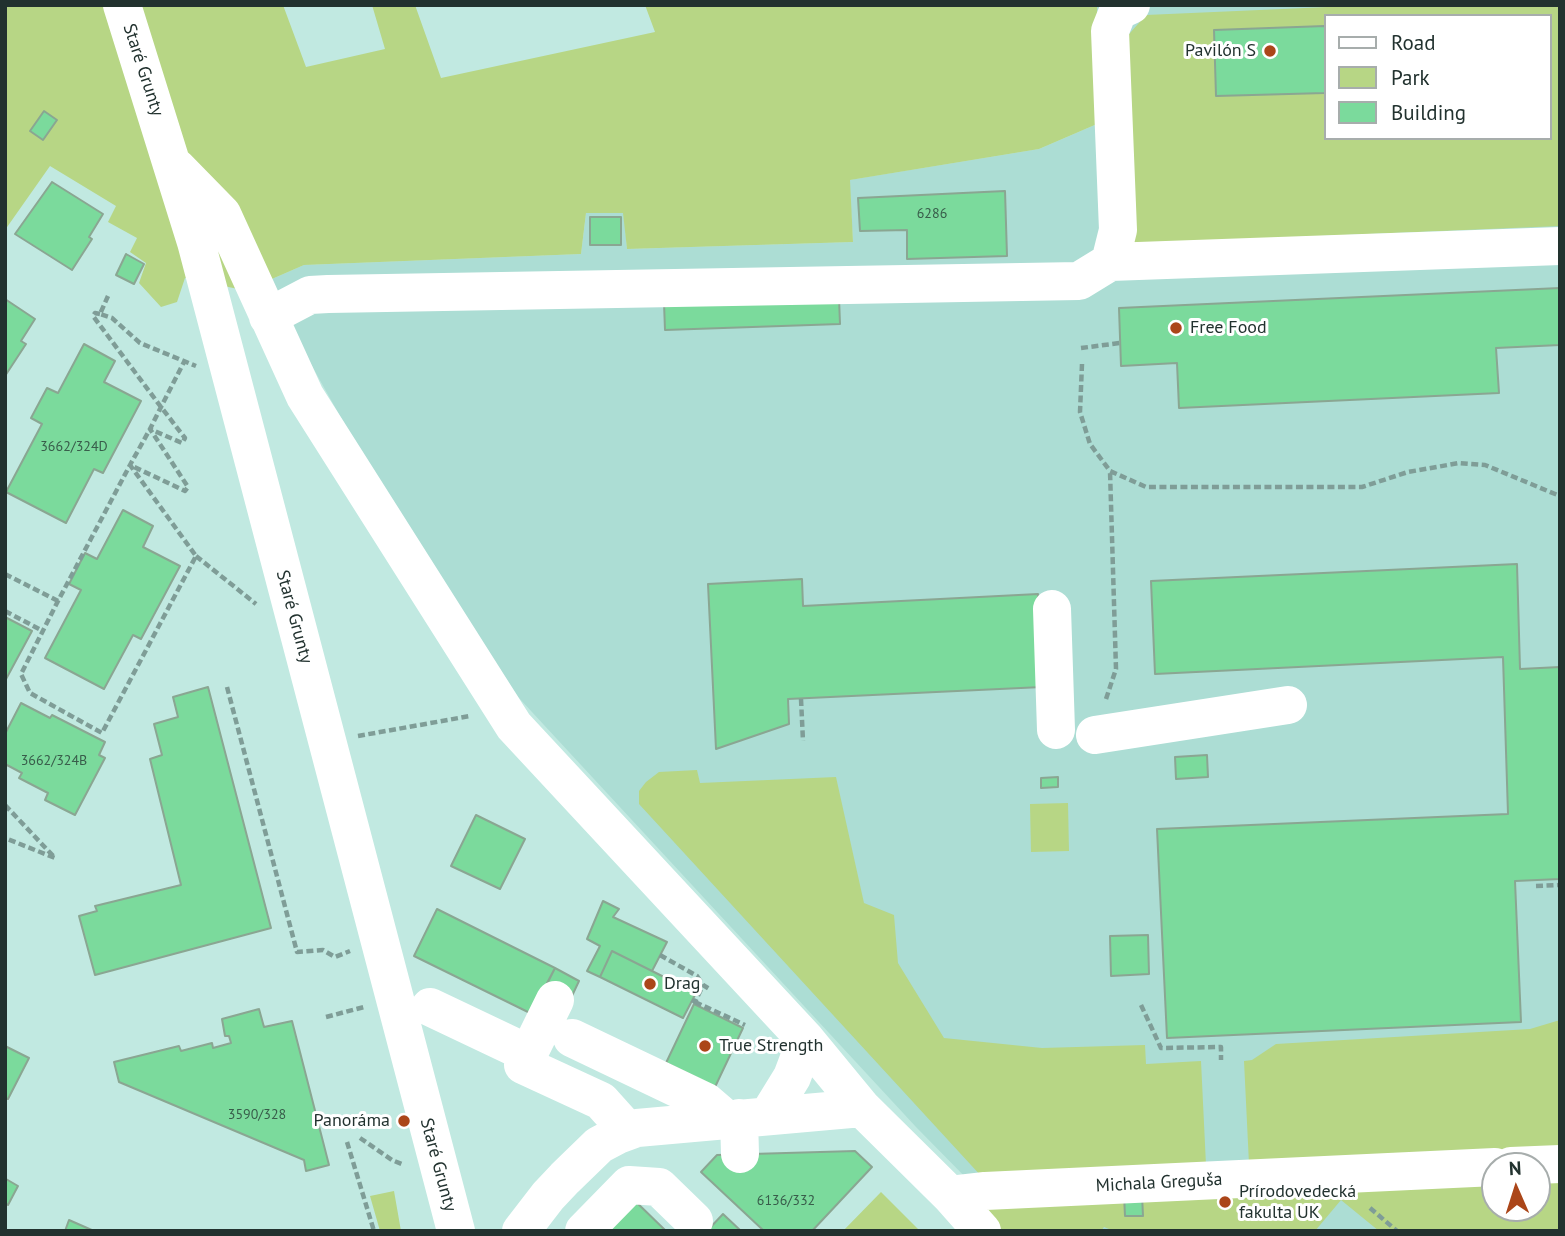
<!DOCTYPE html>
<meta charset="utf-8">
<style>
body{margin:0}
#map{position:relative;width:1565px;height:1236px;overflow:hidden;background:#c1e9e1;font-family:"PT Sans",sans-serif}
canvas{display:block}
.frame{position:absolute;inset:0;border:7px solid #22322f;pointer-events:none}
.legend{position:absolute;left:1324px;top:14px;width:228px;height:126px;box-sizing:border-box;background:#fff;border:2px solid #a7adac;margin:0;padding:9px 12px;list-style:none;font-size:21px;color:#22322f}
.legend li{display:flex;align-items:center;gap:14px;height:35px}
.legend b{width:35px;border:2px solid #a7adac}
.north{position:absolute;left:1481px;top:1152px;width:70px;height:70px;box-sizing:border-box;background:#fff;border:2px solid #a7adac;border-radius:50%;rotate:357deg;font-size:19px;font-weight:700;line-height:28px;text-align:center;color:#22322f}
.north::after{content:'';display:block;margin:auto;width:24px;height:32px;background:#ab4619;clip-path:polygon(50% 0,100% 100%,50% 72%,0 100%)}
</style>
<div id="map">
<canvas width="1565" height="1236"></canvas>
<div class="frame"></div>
<ul class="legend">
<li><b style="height:9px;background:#fff"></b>Road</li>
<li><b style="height:19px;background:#b7d685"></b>Park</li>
<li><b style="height:19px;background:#7bda9c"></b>Building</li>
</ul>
<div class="north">N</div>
</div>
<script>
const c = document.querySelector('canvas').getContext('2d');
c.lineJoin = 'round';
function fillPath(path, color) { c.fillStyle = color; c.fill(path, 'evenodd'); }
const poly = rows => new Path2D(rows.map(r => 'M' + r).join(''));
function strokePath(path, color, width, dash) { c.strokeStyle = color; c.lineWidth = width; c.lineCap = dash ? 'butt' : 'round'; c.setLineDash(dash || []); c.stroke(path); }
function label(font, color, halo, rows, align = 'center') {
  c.font = font + ' "PT Sans",sans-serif'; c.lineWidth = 6; c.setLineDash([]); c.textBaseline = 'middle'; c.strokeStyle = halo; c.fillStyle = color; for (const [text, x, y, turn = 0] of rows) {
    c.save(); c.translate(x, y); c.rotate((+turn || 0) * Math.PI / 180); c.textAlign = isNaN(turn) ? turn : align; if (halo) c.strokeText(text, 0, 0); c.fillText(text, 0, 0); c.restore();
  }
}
const built = poly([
 [1097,5,1560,5,1560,1231,982,1231,976,1188,916,1127,519,698,383,493,265,282,304,265,581,254,586,213,624,213,627,249,853,242,849,180,1039,149,1097,124],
 [1325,16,1549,16,1549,138,1325,138],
 [1495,1166,1537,1166,1537,1208,1495,1208]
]);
const green = poly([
 [5,5,283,5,306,67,385,49,372,5,415,5,441,78,655,32,645,5,1097,5,1097,124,1039,149,850,180,853,242,627,249,623,213,586,213,581,254,304,265,265,282,238,289,185,278,177,302,161,307,139,283,146,263,130,252,137,238,108,222,116,206,50,166,5,230],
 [1373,5,1560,5,1560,226,1129,244,1122,42,1146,15],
 [1325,16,1549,16,1549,138,1325,138],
 [697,770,700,783,836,777,864,903,894,915,898,963,944,1038,1042,1048,1145,1045,1146,1064,1201,1061,1206,1165,982,1177,639,804,639,791,646,782,659,772],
 [1068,803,1069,851,1031,852,1030,804],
 [1560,1020,1560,1151,1249,1164,1244,1061,1252,1060,1276,1044,1530,1029],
 [1560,1178,1560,1231,1379,1231,1341,1200,1315,1231,1114,1231,1104,1227,1101,1231,999,1231,979,1209,1124,1195,1143,1215,1142,1195,1495,1181,1495,1208,1537,1208,1537,1179],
 [394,1191,401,1231,380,1231,370,1196],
 [881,1192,920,1231,843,1231]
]);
const building = poly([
 [1325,26,1325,93,1216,96,1214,30,1325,26],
 [44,111,57,120,43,140,30,131,44,111],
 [52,182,103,214,89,237,92,239,72,270,15,234,52,182],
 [1005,191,1007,256,907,259,907,230,860,231,858,198,1005,191],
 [590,217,621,217,621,245,590,245,590,217],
 [126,254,144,264,134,284,116,275,126,254],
 [1560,288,1560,345,1496,348,1499,393,1179,408,1177,363,1121,366,1119,308,1560,288],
 [839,298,840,324,665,330,664,303,839,298],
 [5,299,35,319,21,341,26,344,5,376,5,299],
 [84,344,115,361,104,382,141,401,103,473,94,469,66,523,6,492,42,424,31,418,47,388,58,393,84,344],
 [123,510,153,526,143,547,180,566,141,639,133,635,104,689,45,658,81,590,69,584,85,553,97,559,123,510],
 [1517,564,1520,669,1560,667,1560,879,1515,881,1521,1022,1167,1038,1157,829,1508,814,1503,657,1155,674,1151,581,1517,564],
 [802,579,803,606,1038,594,1042,687,788,699,789,724,716,749,708,584,802,579],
 [5,617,32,631,5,681,5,617],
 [208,687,271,928,95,975,79,916,97,911,95,906,181,885,150,759,162,755,154,724,178,717,173,697,208,687],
 [21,703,50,718,52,715,105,742,99,755,105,758,75,815,45,800,48,793,19,778,22,773,5,764,5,734,21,703],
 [1207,755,1208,777,1176,779,1175,757,1207,755],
 [1058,777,1058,787,1041,788,1041,778,1058,777],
 [476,815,525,839,500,889,451,866,476,815],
 [603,901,619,909,613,917,667,942,652,971,612,951,600,977,587,971,600,946,587,939,603,901],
 [437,909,555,968,532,1014,414,956,437,909],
 [1148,935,1149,974,1111,976,1110,936,1148,935],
 [612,951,696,993,683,1018,600,977,612,951],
 [555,968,579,981,571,998,546,985,555,968],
 [694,1004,743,1028,715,1087,666,1063,694,1004],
 [259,1009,264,1027,292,1021,329,1165,306,1171,304,1160,119,1082,114,1062,179,1046,181,1051,212,1043,213,1048,231,1043,229,1036,225,1036,222,1019,259,1009],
 [5,1046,29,1058,8,1099,5,1098,5,1046],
 [855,1151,872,1167,812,1231,764,1231,701,1172,717,1155,855,1151],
 [6,1179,18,1186,8,1205,5,1203,6,1179],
 [1124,1195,1142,1195,1143,1216,1125,1216,1124,1195],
 [631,1197,666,1231,600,1231,631,1197],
 [723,1214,741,1231,707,1231,723,1214],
 [69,1220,94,1231,65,1231,69,1220]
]);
const path = poly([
 [108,296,100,314,112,318,140,343,196,366],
 [100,314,95,313,93,316,161,407,185,438,182,443,150,429,188,487,185,491,130,465,196,556,102,733,30,693,21,674,58,601,130,465,150,429,161,407,184,362],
 [1081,348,1120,343],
 [1082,364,1080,412,1090,444,1110,471,1146,487,1362,487,1408,472,1459,463,1485,465,1560,496],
 [196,556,256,604],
 [5,574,58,601],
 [5,611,43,631],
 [227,687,297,952,323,950,335,957,350,951],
 [801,699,803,741],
 [1106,699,1116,669,1110,471],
 [358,736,470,716],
 [5,805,55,858,5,838],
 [1536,886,1560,885],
 [660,955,697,976,703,985,711,990],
 [692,1000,695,1002,703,985],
 [695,1002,745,1025],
 [1141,1005,1161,1048,1221,1047,1221,1060],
 [326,1017,364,1007],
 [360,1138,392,1160,404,1165],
 [347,1142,374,1231],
 [1370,1208,1397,1231]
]);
const minor = poly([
 [122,5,196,242,456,1231],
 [177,168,222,214,305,396,514,726,806,1040,862,1108],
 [1110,262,1560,246],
 [268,317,310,295,328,294,1079,281,1110,262,1118,230,1110,31,1118,11,1131,5],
 [1052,609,1056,730],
 [1095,735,1288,705],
 [555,1000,523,1065,601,1101,628,1131],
 [430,1007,529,1054],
 [572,1038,706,1102,727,1120],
 [768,1116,792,1077,806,1040],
 [739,1118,740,1154],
 [1511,1166,1560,1164],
 [950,1195,985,1191,1495,1167],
 [521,1231,548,1196,565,1178,599,1145,618,1135,637,1128,862,1108,950,1195,982,1231],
 [584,1231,629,1185,659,1187,694,1221]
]);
const markers = [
 [1270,51,7,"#ab4619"],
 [1176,328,7,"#ab4619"],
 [650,984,7,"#ab4619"],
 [705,1046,7,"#ab4619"],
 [404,1121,7,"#ab4619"],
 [1225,1202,7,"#ab4619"]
];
const numberNames = [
 ["6286",932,214],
 ["3662/324D",74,447],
 ["3662/324B",54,761],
 ["3590/328",257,1115],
 ["6136/332",786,1201]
];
const poiNames = [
 ["Pavilón S",1256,51,"right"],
 ["Free Food",1190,328],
 ["Drag",664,984],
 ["True Strength",719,1046],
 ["Panoráma",390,1121,"right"],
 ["Prírodovedecká",1239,1192],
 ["fakulta UK",1239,1213]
];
const streetNames = [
 ["Staré Grunty",143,70,72],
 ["Staré Grunty",294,617,75],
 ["Staré Grunty",438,1165,75],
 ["Michala Greguša",1159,1183,-3]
];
fillPath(built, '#acddd4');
fillPath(green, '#b7d685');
fillPath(building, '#7bda9c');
strokePath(building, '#8aa692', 2);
strokePath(path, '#7f9d97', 4.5, [7, 3.5]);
strokePath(minor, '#fff', 38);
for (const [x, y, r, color] of markers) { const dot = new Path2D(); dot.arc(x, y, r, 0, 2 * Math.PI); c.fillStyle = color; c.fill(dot); strokePath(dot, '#fff', 2.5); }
label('14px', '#385c4a', null, numberNames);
label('18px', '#22322f', '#fff', poiNames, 'left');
label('18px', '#22322f', '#fff', streetNames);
</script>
